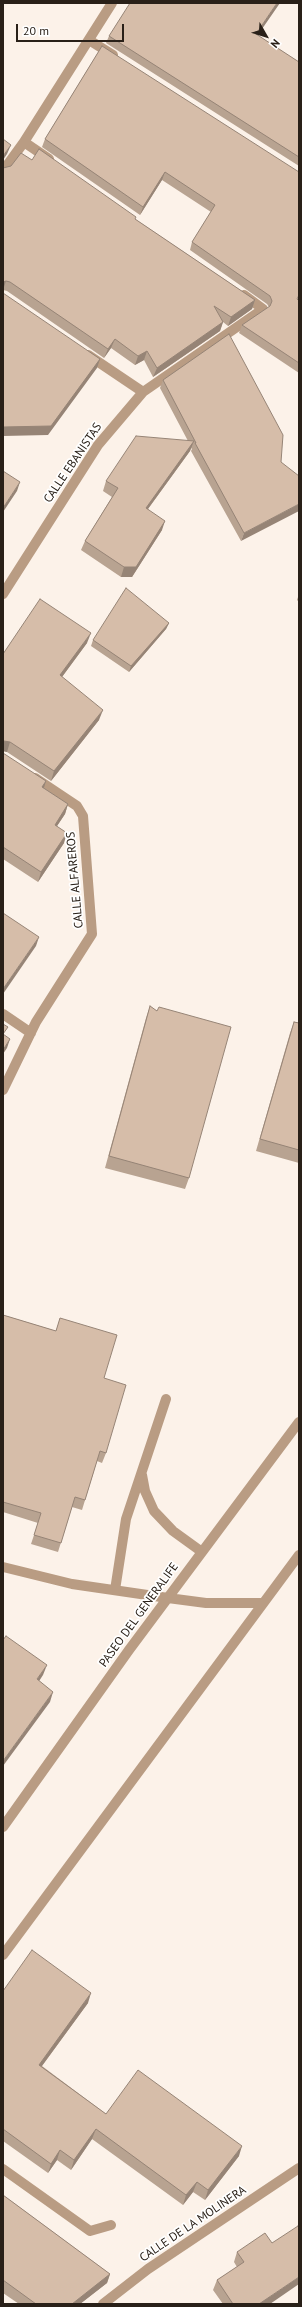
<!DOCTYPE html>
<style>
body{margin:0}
#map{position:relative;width:302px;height:2307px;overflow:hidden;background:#fcf2e9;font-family:"PT Sans",sans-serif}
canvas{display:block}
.frame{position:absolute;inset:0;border:4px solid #292018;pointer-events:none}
.north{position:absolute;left:246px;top:16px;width:40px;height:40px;-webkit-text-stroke:3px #fff;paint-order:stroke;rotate:129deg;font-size:11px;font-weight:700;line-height:16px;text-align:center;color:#292018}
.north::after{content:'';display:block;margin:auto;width:14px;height:18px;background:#292018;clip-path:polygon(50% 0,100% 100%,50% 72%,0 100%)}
.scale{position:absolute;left:16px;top:24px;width:108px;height:18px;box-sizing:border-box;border:2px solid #292018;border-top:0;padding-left:5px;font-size:12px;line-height:14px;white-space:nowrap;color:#292018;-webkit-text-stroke:3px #fff;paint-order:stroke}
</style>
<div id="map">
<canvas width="302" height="2307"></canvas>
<div class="frame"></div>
<div class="north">N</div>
<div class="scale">20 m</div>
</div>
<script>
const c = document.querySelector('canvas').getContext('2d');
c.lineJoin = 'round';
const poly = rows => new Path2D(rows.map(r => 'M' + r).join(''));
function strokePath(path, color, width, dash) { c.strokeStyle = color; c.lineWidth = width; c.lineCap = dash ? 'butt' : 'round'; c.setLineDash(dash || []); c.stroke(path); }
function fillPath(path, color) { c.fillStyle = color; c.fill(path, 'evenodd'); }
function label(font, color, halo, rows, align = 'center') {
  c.font = font + ' "PT Sans",sans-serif'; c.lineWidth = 3.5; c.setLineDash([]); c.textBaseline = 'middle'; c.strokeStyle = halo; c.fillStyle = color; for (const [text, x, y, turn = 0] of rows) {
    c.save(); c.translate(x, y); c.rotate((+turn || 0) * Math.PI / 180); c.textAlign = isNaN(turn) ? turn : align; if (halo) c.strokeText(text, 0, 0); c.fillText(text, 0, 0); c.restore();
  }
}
const minor = poly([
 [89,40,113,55],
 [24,142,49,159],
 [3,171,24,142,112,3],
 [88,355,143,392],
 [3,594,98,445,143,392,263,309,244,295],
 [3,1014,31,1033],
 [3,1090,36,1022,92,934,83,816,77,806,35,778],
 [142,1475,145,1491,154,1511,173,1531,202,1552],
 [3,1567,72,1584,168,1598,206,1603,263,1603],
 [115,1590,126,1519,166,1399],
 [3,1827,129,1650,299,1422],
 [3,1955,299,1555],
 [3,2169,90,2231,111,2225],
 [103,2304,148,2269,299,2168]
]);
const wall = poly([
 [109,36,258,36,299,62,299,166,106,43],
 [102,46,299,301,299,373,239,333,242,325,269,307,267,304,190,250,192,242,211,212,162,180,140,215,42,147,45,139],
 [32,160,135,219,255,300,252,309,228,326,223,322,220,331,153,377,144,360,135,365,111,348,104,358,7,291,3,290,11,166],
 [163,380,283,435,241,541,191,451,192,449,191,448,190,451,148,509,162,530,132,577,121,577,81,550,85,541,112,497,103,491,106,481,188,441,160,388],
 [299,594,299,602,297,600],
 [169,623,166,629,129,672,91,646,93,640],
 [87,643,62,677,99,720,51,781,7,752,3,751,3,654],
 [3,753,44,788,68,804,65,814,57,826,64,843,38,882,3,859],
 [150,1006,157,1011,189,1178,185,1189,105,1168,146,1018],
 [294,1022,299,1023,299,1163,256,1151,290,1033],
 [3,1315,56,1331,60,1318,104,1378,106,1453,102,1463,97,1461,82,1510,72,1507,58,1552,31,1544,38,1523,3,1512],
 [3,1991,88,2003,42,2066,106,2114,239,2156,205,2200,193,2192,183,2205,92,2139,71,2170,57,2160,48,2173,3,2141],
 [3,2195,110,2274,107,2283,80,2304,19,2304,3,2293],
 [272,2243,270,2304,223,2304,213,2290,217,2280,237,2267,234,2262,237,2252]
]);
const shadedWall = poly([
 [277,3,280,3,253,42,256,34],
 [11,145,7,154,3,160,3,156],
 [165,172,162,180,140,215,143,207],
 [6,281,3,290,3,282],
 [255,300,252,309,228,326,231,317],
 [223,322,220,331,153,377,157,368],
 [115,339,111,348,104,358,108,349],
 [147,351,144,360,135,365,138,356],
 [100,359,97,368,48,435,3,436,3,427],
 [194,441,190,451,142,517,146,508],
 [20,482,17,491,3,512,3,508],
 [299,504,299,511,241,541,244,533],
 [165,521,162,530,132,577,121,577,124,567],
 [169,623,166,629,129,672,131,666],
 [91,633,87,643,56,685,60,675],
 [103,710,99,720,51,781,54,771],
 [4,741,10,742,7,752,3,751,3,742],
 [46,781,43,791,42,787],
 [68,804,65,814,51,835,55,825],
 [67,833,64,843,38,882,41,872],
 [39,937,36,946,3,994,3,989],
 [10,1039,7,1048,3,1054,3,1050],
 [47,1665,43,1675,34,1689,37,1679],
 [53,1692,50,1702,3,1766,3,1761],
 [91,1993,88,2003,36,2074,39,2065],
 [96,2129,92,2139,71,2170,74,2160],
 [242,2146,239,2156,205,2200,208,2190],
 [60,2150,57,2160,48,2173,51,2164],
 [197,2182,193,2192,183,2205,186,2195],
 [110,2274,107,2283,80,2304,72,2304],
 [299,2277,299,2284,270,2304,259,2304]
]);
const building = poly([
 [130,3,277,3,256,34,299,62,299,157,109,36,130,3],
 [102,46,299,172,299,295,297,299,299,301,299,363,242,325,270,306,272,301,270,296,192,242,215,205,165,172,143,207,45,139,102,46],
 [3,139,11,145,3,156,3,139],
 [39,149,136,217,135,219,255,300,231,317,214,306,223,322,157,368,147,351,138,356,115,339,108,349,10,282,6,281,3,282,3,168,11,166,21,153,32,160,39,149],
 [3,293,100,359,51,426,3,427,3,293],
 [229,334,283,435,281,462,299,476,299,504,244,533,195,443,196,443,163,380,229,334],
 [136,436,194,441,146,508,165,521,136,567,124,567,85,541,118,488,106,481,136,436],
 [3,471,20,482,3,508,3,471],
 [126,588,169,623,131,666,93,640,126,588],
 [40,599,91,633,60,675,103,710,54,771,10,742,4,741,3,742,3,654,40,599],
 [3,753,46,781,42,787,68,804,55,825,67,833,41,872,3,847,3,753],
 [3,913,39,937,3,989,3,913],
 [150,1006,157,1011,159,1007,231,1027,189,1178,109,1156,150,1006],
 [294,1022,299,1023,299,1150,260,1139,294,1022],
 [3,1024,8,1027,3,1034,10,1039,3,1050,3,1024],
 [3,1315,56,1331,60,1318,117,1335,104,1378,126,1385,106,1453,100,1451,85,1500,75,1497,61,1543,34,1535,41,1513,3,1502,3,1315],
 [6,1636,47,1665,37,1679,53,1692,3,1761,3,1640,6,1636],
 [32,1950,91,1993,39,2065,106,2114,138,2070,242,2146,208,2190,197,2182,186,2195,96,2129,74,2160,60,2150,51,2164,3,2129,3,1991,32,1950],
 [3,2195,110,2274,72,2304,36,2304,3,2280,3,2195],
 [298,2226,299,2227,299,2277,259,2304,233,2304,217,2280,244,2262,237,2252,265,2233,272,2243,298,2226]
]);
const streetNames = [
 ["CALLE EBANISTAS",73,463,-56],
 ["CALLE ALFAREROS",75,880,-95],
 ["PASEO DEL GENERALIFE",139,1615,-54],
 ["CALLE DE LA MOLINERA",193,2224,-34]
];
strokePath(minor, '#b99c83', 10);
fillPath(wall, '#b8a391');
fillPath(shadedWall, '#968476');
fillPath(building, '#d6bda9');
strokePath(building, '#968476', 1);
label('12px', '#292018', '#fff', streetNames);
</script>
